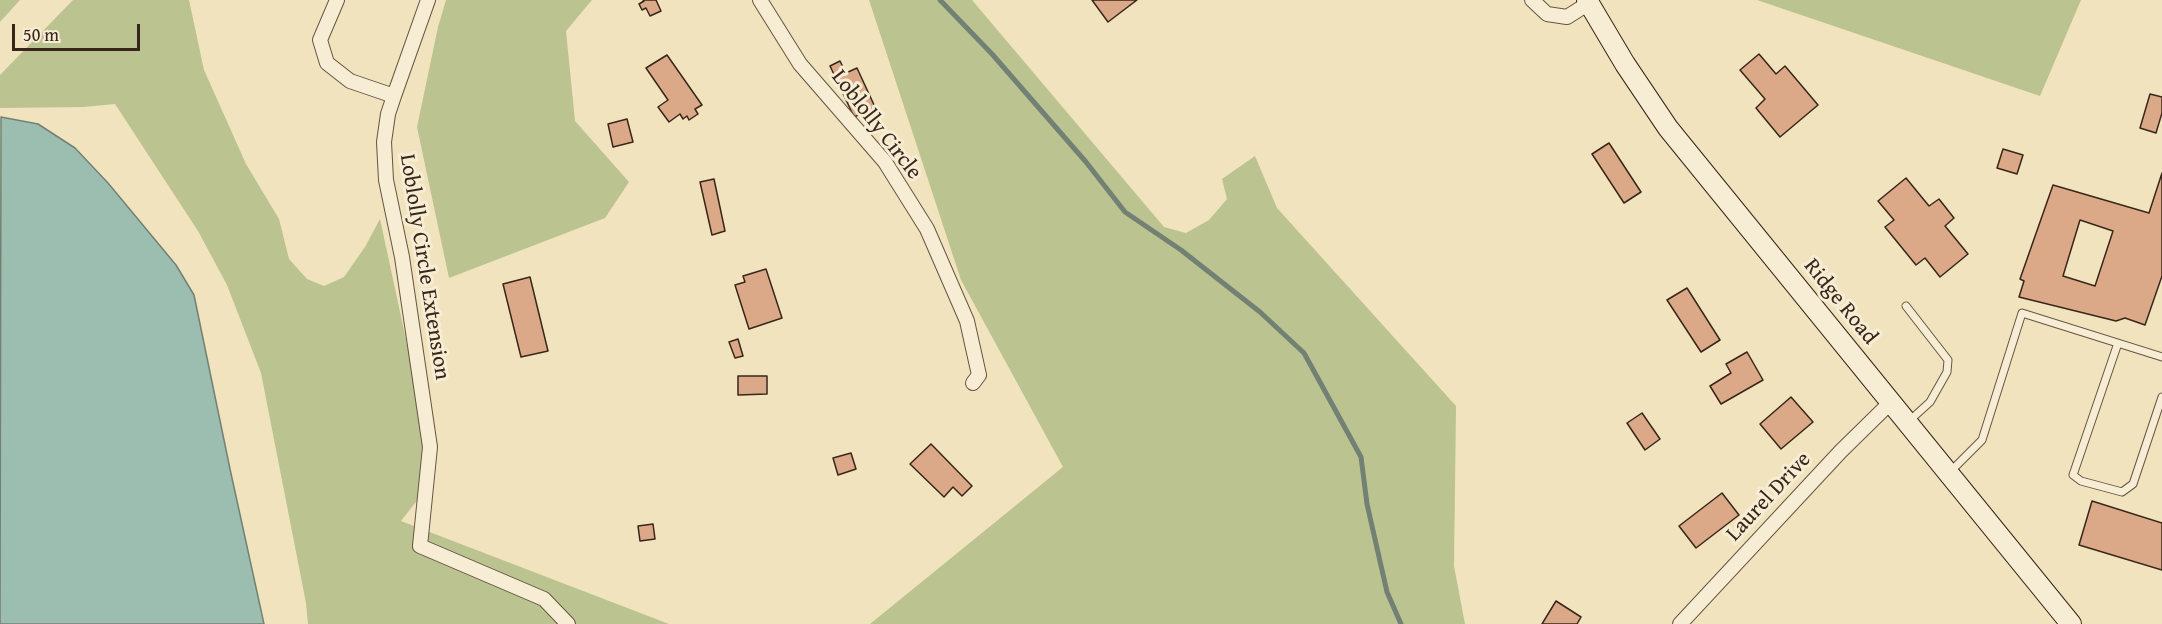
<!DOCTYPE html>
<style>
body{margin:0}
#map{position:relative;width:2162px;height:624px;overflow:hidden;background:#f1e3bd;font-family:"Gentium Book Plus",serif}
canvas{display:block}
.scale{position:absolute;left:12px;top:24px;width:128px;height:27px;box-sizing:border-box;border:3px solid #38261a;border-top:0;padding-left:8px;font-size:18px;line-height:21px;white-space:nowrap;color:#38261a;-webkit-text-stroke:4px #f6edd4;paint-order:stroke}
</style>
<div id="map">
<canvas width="2162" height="624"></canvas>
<div class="scale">50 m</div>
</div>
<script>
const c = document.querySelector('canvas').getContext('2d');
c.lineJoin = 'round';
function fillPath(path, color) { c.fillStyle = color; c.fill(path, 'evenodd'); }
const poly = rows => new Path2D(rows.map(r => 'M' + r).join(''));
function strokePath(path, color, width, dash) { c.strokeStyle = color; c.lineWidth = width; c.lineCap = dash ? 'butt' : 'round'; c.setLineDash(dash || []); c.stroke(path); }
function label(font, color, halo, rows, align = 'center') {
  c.font = font + ' "Gentium Book Plus",serif'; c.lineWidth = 6; c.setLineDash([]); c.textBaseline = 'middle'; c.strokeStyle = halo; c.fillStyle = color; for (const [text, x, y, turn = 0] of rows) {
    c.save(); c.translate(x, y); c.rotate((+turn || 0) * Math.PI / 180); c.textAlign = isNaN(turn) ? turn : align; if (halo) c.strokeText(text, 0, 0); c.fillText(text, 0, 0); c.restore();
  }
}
const green = poly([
 [0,0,20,0,0,22],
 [73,0,189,0,204,70,246,164,279,219,289,259,307,279,324,286,344,277,365,247,380,219,424,423,423,493,401,521,669,624,308,624,306,603,261,373,227,285,198,231,115,104,83,107,0,108,0,75],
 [446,0,592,0,566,31,575,121,629,182,605,218,449,278,417,127,438,27],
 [869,0,972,0,1164,227,1186,233,1209,220,1227,199,1222,179,1255,156,1277,208,1456,406,1454,566,1465,624,870,624,1063,467,961,280],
 [1757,0,2081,0,2040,96]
]);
const water = poly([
 [1,117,38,124,75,148,108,183,176,265,194,295,230,469,264,624,0,624,1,117]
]);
const stream = poly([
 [940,0,992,54,1086,162,1125,212,1181,250,1260,312,1304,353,1361,457,1367,504,1387,592,1401,624]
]);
const building = poly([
 [643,0,656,0,661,11,650,16,646,8,642,10,639,4,644,1,643,0],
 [1092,0,1137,0,1108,22,1092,0],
 [1759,54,1776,74,1785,66,1818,105,1780,137,1756,108,1765,99,1740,70,1759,54],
 [667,55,702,105,695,109,698,114,689,120,687,116,683,119,680,114,669,122,658,107,668,100,646,68,667,55],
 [840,61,846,73,857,68,875,107,854,117,830,66,840,61],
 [2150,94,2162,97,2162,113,2156,133,2140,128,2150,94],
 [627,119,633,142,613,147,608,124,627,119],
 [1609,143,1641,192,1624,203,1592,154,1609,143],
 [2003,149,2023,155,2017,174,1997,168,2003,149],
 [2162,173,2162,276,2145,325,2125,318,2116,321,2019,297,2024,281,2020,279,2053,185,2149,213,2162,173],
 [2080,220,2113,231,2095,286,2063,276,2080,220],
 [1906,178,1929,206,1939,199,1954,218,1945,226,1968,254,1940,277,1925,258,1916,265,1885,227,1894,220,1878,201,1906,178],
 [714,179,725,231,712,235,700,182,714,179],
 [766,269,782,318,749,329,735,285,745,282,743,276,766,269],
 [530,277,548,351,521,357,503,284,530,277],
 [1687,288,1720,340,1701,352,1667,300,1687,288],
 [738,339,743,356,735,358,729,342,738,339],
 [1747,352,1763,380,1721,404,1710,386,1731,373,1726,364,1747,352],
 [738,376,767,376,767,394,738,395,738,376],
 [1791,397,1813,422,1781,449,1760,424,1791,397],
 [1642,413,1660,439,1645,450,1627,423,1642,413],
 [931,444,972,486,962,496,953,487,944,497,910,464,931,444],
 [851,453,856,469,838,475,833,458,851,453],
 [1722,493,1739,515,1696,548,1679,526,1722,493],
 [2092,501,2162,523,2162,570,2079,545,2092,501],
 [653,524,655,539,640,541,638,526,653,524],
 [1556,601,1581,617,1577,624,1542,624,1556,601]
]);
const lane = poly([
 [1906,306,1948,360,1947,372,1930,402,1908,422],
 [2118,343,2073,475,2081,481,2122,492,2133,484,2162,397],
 [1951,471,1982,440,2022,313,2162,357]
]);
const street = poly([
 [337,0,320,40,327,63,350,81,394,96],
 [428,0,394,96,388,114,384,142,386,180,402,257,430,447,420,546,544,599,568,624],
 [760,0,800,64,885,162,927,229,967,321,979,375,973,383],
 [1532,0,1547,14,1567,17,1589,3],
 [1680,624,1841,451,1891,402]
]);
const secondary = poly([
 [1587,0,1625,64,1668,128,2071,624]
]);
const streetNames = [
 ["Loblolly Circle",876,125,52],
 ["Loblolly Circle Extension",424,267,81],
 ["Ridge Road",1840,302,51],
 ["Laurel Drive",1769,497,-47]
];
fillPath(green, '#bbc390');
fillPath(water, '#9bbeb0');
strokePath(water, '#738174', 1.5);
strokePath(stream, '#738174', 5);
fillPath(building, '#dba988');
strokePath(building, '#38261a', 1.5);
strokePath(lane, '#665543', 9);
strokePath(street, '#665543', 16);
strokePath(secondary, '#38261a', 22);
strokePath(lane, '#f6edd4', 7);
strokePath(street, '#f6edd4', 14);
strokePath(secondary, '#f6edd4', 20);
label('22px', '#38261a', '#f6edd4', streetNames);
</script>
